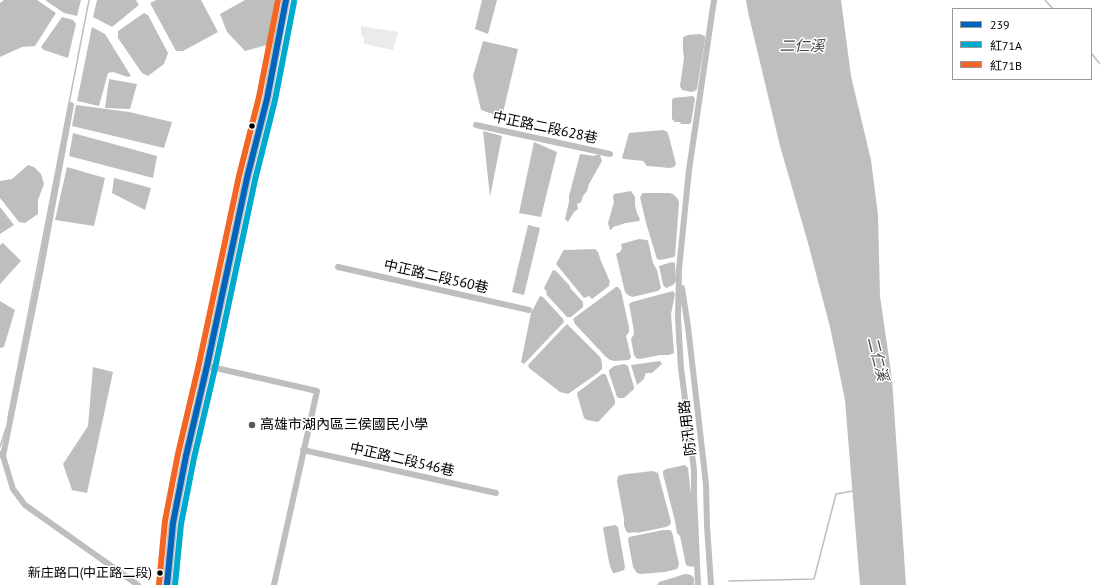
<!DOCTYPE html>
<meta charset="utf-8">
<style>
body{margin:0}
#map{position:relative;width:1100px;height:585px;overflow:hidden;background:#fff;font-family:"PT Sans","Noto Sans TC",sans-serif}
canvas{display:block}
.legend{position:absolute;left:952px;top:8px;width:140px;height:72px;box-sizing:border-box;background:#fff;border:1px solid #999;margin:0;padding:5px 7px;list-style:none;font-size:12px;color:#000}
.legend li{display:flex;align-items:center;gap:8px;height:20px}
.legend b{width:20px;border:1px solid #999}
</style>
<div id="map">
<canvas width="1100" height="585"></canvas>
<ul class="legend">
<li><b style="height:5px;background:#0065bd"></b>239</li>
<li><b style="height:5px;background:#00a9ce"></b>紅71A</li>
<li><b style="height:5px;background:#f26522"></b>紅71B</li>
</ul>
</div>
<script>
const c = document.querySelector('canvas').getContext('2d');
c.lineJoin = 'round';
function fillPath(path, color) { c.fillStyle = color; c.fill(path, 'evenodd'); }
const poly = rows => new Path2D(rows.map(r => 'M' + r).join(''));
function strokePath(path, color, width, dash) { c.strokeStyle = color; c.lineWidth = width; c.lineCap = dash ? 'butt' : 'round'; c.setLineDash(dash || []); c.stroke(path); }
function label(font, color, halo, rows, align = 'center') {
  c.font = font + ' "PT Sans","Noto Sans TC",sans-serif'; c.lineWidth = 3; c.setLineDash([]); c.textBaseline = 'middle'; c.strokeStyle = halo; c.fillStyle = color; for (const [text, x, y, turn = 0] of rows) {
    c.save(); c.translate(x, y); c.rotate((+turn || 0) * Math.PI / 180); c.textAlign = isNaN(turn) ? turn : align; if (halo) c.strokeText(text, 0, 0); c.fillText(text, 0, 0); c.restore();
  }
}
const green = poly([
 [361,26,398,32,393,50,364,44,364,39,361,34]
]);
const water = poly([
 [4,0,37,0,56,13,35,46,22,47,0,57,0,3],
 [45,0,81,0,77,16,64,13],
 [97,0,136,0,139,5,112,27,93,17],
 [156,0,201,0,218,32,183,51,176,51,150,3],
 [245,0,275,0,267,45,245,51,227,32,220,14],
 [482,0,497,0,488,34,475,29],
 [746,0,841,0,851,76,871,160,878,215,880,296,892,379,906,585,860,585,845,400,830,327,808,243,780,146,748,12],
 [144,13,148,15,168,53,164,64,148,76,142,73,118,38,118,31],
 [62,17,73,20,76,24,68,58,44,50,41,47],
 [92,27,105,34,131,76,128,77,113,72,108,73,99,106,77,101],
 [700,34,705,36,705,40,697,89,695,91,691,92,682,90,680,86,684,58,683,50,683,37,688,35],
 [483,41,518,49,502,117,481,110,473,76],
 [109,79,137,84,130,109,105,108],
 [693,96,695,99,691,123,689,124,681,124,680,122,675,122,672,119,672,101,673,98],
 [76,105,129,112,172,122,164,148,72,126],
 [663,130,666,131,668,133,676,164,674,167,670,168,647,166,643,161,624,159,622,158,629,133],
 [483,131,502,136,490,197],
 [73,133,157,156,153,178,69,156],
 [534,142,557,152,541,217,519,213],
 [580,154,594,156,596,155,600,155,602,161,589,184,587,191,583,196,581,202,577,204,578,209,574,212,568,222,565,219,569,202,569,196],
 [28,165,34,167,41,174,44,184,38,200,38,214,25,223,19,222,0,198,0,181,12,179],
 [67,167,105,178,94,226,55,220],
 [114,178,151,188,145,210,112,193],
 [631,191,635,197,635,205,637,213,640,219,639,221,626,223,613,227,611,230,610,230,608,223,614,202,613,197,614,194],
 [643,193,669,193,673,194,678,199,679,203,675,256,674,257,660,260,657,259,646,223,640,197],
 [0,207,14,225,0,234],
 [528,225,540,228,524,295,512,292],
 [639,239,647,240,648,241,653,263,657,270,661,288,658,291,632,297,628,295,625,292,616,254,620,252,622,248,621,244],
 [3,243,21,261,0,284,0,245],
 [595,249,598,252,601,261,610,282,609,284,609,286,592,299,589,296,584,298,556,264,563,251,564,250],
 [672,262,675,263,676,281,673,285,666,288,663,285,659,266],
 [553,270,556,271,570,286,570,288,583,302,583,307,571,317,567,317,546,294,547,293,544,288],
 [616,287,618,287,621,291,629,327,629,332,626,336,631,357,629,360,615,361,610,360,606,357,575,324,573,319,574,318],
 [673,291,675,294,671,314,674,353,669,355,660,355,640,359,636,358,634,355,631,339,634,334,634,331,629,304,632,302],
 [540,296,543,297,563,319,564,322,524,364,521,362,531,313],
 [0,301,15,310,4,347,0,348],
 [567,324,599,356,601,359,602,364,602,369,598,373,568,394,560,392,529,368,528,365,564,327],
 [660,361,662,364,652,373,646,373,645,375,644,379,637,385,631,365],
 [624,364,628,366,634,387,634,389,624,398,619,398,617,397,609,373,609,370,614,366],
 [93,367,113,372,87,493,72,490,63,464,88,426],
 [602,374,605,374,606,375,615,400,615,404,599,421,597,422,587,420,584,418,577,394,578,392],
 [685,465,688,468,693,512,695,566,693,567,688,566,686,565,680,536,677,533,675,521,663,474,663,471,666,469],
 [653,471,658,473,671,522,670,525,666,527,637,533,637,532,628,533,626,531,624,525,624,519,617,481,618,476,621,475,626,474],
 [615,525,618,527,625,567,624,570,615,573,613,573,610,566,608,557,603,528,604,527],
 [663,530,670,530,672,532,679,564,678,567,677,569,665,572,641,574,637,573,633,567,628,540,629,537],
 [685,574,691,575,694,578,694,585,657,585,659,582]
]);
const stream = poly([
 [1045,0,1053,9],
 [1091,53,1100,64],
 [8,418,89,0],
 [0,447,6,428],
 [729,581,814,579,836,494,853,491]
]);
const street = poly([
 [476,125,610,154],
 [338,267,529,310],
 [682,288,688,327,706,484,707,526,711,585],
 [207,366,317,391,274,585],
 [303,450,496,493],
 [0,454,3,456,13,489,25,505,138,585],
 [3,456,40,273,71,105],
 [698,585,694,496,694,470,681,368,678,319,679,269,689,170,714,0]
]);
const primary = poly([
 [167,585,173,523,186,456,207,366,247,178,267,99,279,35,286,0]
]);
const bus1 = poly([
 [167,585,173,523,186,456,207,366,247,178,267,99,286,0]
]);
const bus2 = poly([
 [175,585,181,524,194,458,215,368,255,180,275,100,294,2]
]);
const bus3 = poly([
 [159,584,165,521,178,454,199,364,239,176,259,97,278,0]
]);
const markers = [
 [252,126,3.5,"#000"],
 [252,425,4,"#595959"],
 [160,573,3.5,"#000"]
];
const busNames = [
 ["新庄路口(中正路二段)",152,573]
];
const streetNames = [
 ["中正路二段628巷",545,128,12],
 ["中正路二段560巷",436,277,13],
 ["防汛用路",688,428,-97],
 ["中正路二段546巷",402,460,13]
];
const poiNames = [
 ["高雄市湖內區三侯國民小學",260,425]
];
const waterNames = [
 ["二仁溪",802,47],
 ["二仁溪",877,359,76]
];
fillPath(green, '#ebebeb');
fillPath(water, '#bebebe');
strokePath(stream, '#bebebe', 1.5);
strokePath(street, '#bebebe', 6);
strokePath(primary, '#bebebe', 9);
strokePath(bus1, '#0065bd', 6);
strokePath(bus2, '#00a9ce', 6);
strokePath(bus3, '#f26522', 6);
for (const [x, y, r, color] of markers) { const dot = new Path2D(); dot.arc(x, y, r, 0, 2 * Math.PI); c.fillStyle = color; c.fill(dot); strokePath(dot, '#fff', 1.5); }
label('13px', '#000', '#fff', busNames, 'right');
label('14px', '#000', '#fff', streetNames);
label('14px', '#000', '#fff', poiNames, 'left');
label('italic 15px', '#434343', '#fff', waterNames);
</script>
